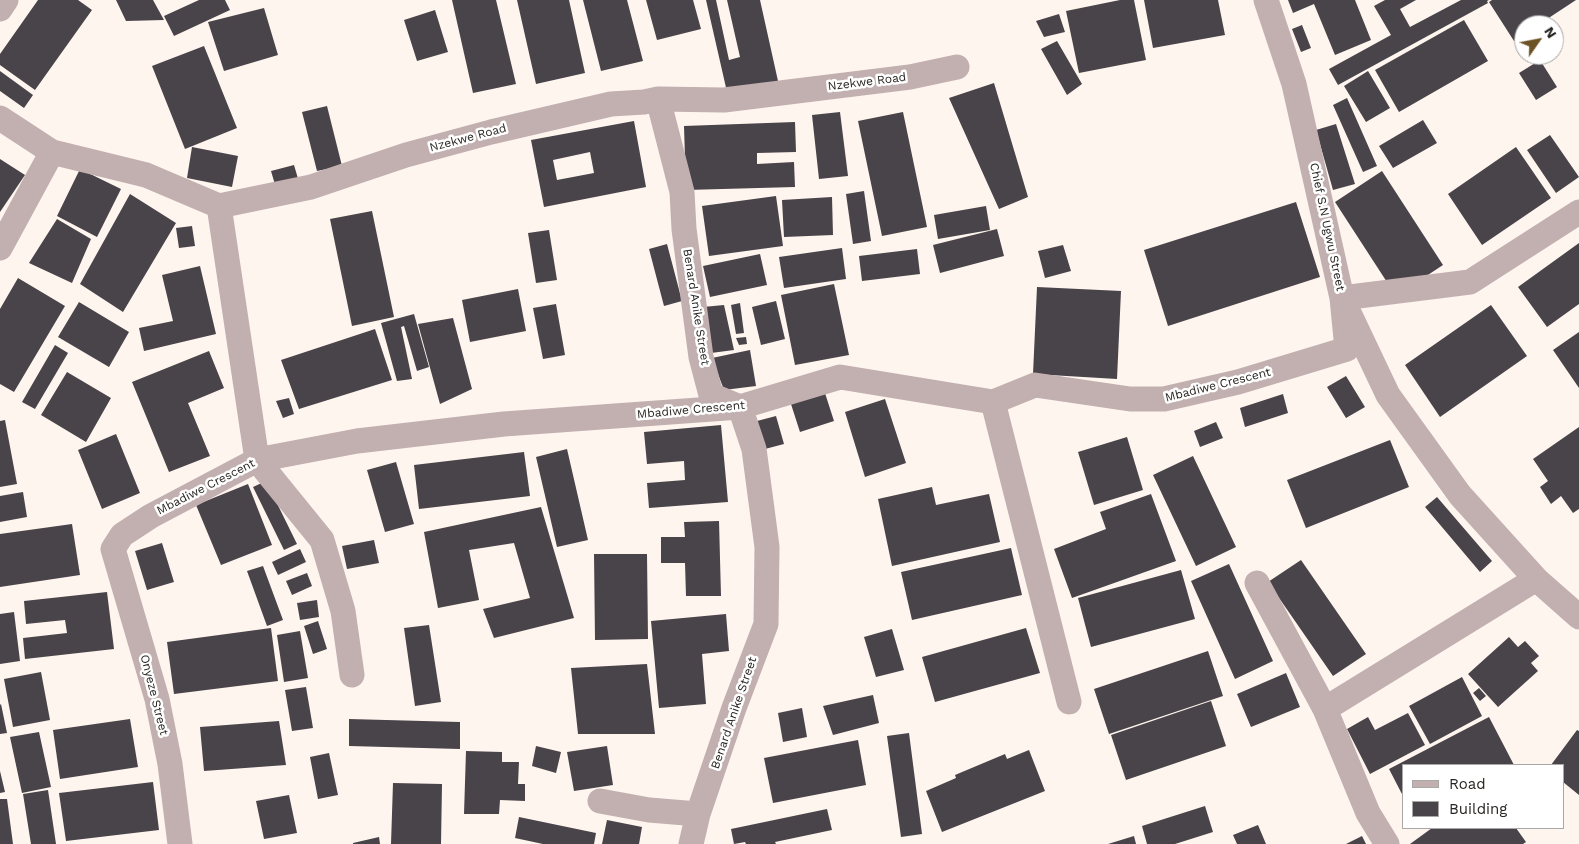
<!DOCTYPE html>
<style>
body{margin:0}
#map{position:relative;width:1579px;height:844px;overflow:hidden;background:#fef5ee;font-family:"Work Sans",sans-serif}
canvas{display:block}
.legend{position:absolute;left:1402px;top:764px;width:162px;height:65px;box-sizing:border-box;background:#fff;border:1px solid #a9a8a7;margin:0;padding:6px 9px;list-style:none;font-size:15px;color:#282522}
.legend li{display:flex;align-items:center;gap:10px;height:25px}
.legend b{width:25px;border:1px solid #a9a8a7}
.north{position:absolute;left:1514px;top:15px;width:50px;height:50px;box-sizing:border-box;background:#fff;border:1px solid #a9a8a7;border-radius:50%;rotate:57deg;font-size:14px;font-weight:700;line-height:20px;text-align:center;color:#282522}
.north::after{content:'';display:block;margin:auto;width:18px;height:22px;background:#6c5224;clip-path:polygon(50% 0,100% 100%,50% 72%,0 100%)}
</style>
<div id="map">
<canvas width="1579" height="844"></canvas>
<ul class="legend">
<li><b style="height:6px;background:#c2afb0"></b>Road</li>
<li><b style="height:14px;background:#49434a"></b>Building</li>
</ul>
<div class="north">N</div>
</div>
<script>
const c = document.querySelector('canvas').getContext('2d');
c.lineJoin = 'round';
function fillPath(path, color) { c.fillStyle = color; c.fill(path, 'evenodd'); }
const poly = rows => new Path2D(rows.map(r => 'M' + r).join(''));
function strokePath(path, color, width, dash) { c.strokeStyle = color; c.lineWidth = width; c.lineCap = dash ? 'butt' : 'round'; c.setLineDash(dash || []); c.stroke(path); }
function label(font, color, halo, rows, align = 'center') {
  c.font = font + ' "Work Sans",sans-serif'; c.lineWidth = 5; c.setLineDash([]); c.textBaseline = 'middle'; c.strokeStyle = halo; c.fillStyle = color; for (const [text, x, y, turn = 0] of rows) {
    c.save(); c.translate(x, y); c.rotate((+turn || 0) * Math.PI / 180); c.textAlign = isNaN(turn) ? turn : align; if (halo) c.strokeText(text, 0, 0); c.fillText(text, 0, 0); c.restore();
  }
}
const building = poly([
 [38,0,78,0,92,10,35,90,0,65,0,54],
 [116,0,153,0,164,20,126,21],
 [199,0,225,0,230,10,174,36,164,16],
 [452,0,496,0,516,84,473,93],
 [517,0,569,0,585,73,536,84],
 [583,0,627,0,643,61,601,71],
 [646,0,693,0,701,29,657,40],
 [706,0,716,0,729,60,740,57,727,0,760,0,778,81,727,92],
 [1120,0,1134,0,1146,60,1079,73,1066,11],
 [1144,0,1218,0,1225,35,1153,48],
 [1288,0,1355,0,1371,40,1335,55,1314,4,1293,13],
 [1385,0,1416,0,1400,9,1410,27,1461,0,1489,0,1487,1,1488,3,1338,85,1329,69,1391,35,1374,6],
 [1492,0,1576,0,1538,25,1524,25,1524,34,1514,41,1489,2],
 [264,8,278,55,224,71,208,22],
 [435,10,448,52,417,61,404,20],
 [1059,14,1065,32,1044,37,1036,21],
 [1464,20,1488,61,1399,112,1375,70],
 [1302,25,1311,48,1301,52,1292,29],
 [1057,41,1082,84,1067,95,1041,49],
 [204,46,237,128,185,149,152,66],
 [1540,60,1557,87,1536,100,1519,73],
 [0,71,33,95,24,108,0,91],
 [1368,71,1390,108,1366,122,1344,86],
 [994,83,1028,197,999,209,949,98],
 [1347,98,1377,166,1363,172,1333,105],
 [327,106,342,166,317,171,302,112],
 [840,112,848,176,819,179,812,115],
 [903,112,927,227,882,236,858,121],
 [1423,120,1437,143,1393,168,1379,146],
 [634,121,646,187,544,207,531,140],
 [590,152,594,173,557,180,553,160],
 [795,122,796,152,757,153,757,164,794,162,795,187,686,190,684,126],
 [1336,124,1355,184,1333,190,1316,130],
 [1550,135,1579,177,1556,193,1527,150],
 [192,147,238,156,232,187,187,178],
 [1516,147,1551,198,1482,245,1448,194],
 [0,159,25,175,0,212],
 [294,165,299,182,276,188,271,171],
 [80,169,121,189,97,237,57,216],
 [1382,171,1443,265,1396,296,1335,202],
 [864,191,871,241,853,244,846,194],
 [130,194,176,223,123,312,80,284],
 [776,196,783,246,709,256,702,206],
 [832,197,833,235,784,237,782,200],
 [1296,202,1320,277,1168,326,1144,250],
 [986,206,990,230,938,239,934,215],
 [372,211,394,317,352,326,330,219],
 [57,219,91,239,72,283,29,263],
 [192,226,195,246,179,248,176,228],
 [997,229,1004,256,940,273,933,245],
 [549,230,557,280,536,283,528,233],
 [1579,243,1579,304,1547,327,1518,287],
 [667,244,682,301,664,306,649,249],
 [1063,245,1071,271,1045,278,1038,251],
 [842,248,846,279,784,288,779,257],
 [917,249,920,274,862,281,859,256],
 [760,254,767,285,710,297,703,266],
 [200,266,216,334,144,351,139,328,173,321,162,275],
 [18,278,65,306,14,392,0,384,0,309],
 [834,284,849,355,795,365,781,295],
 [1037,287,1121,291,1117,379,1033,374],
 [518,289,526,331,470,342,462,300],
 [776,301,785,339,761,345,752,307],
 [79,302,129,332,109,367,58,337],
 [740,303,744,333,736,334,731,305],
 [556,304,565,355,543,359,533,308],
 [724,305,734,350,711,353,703,307],
 [1491,305,1527,356,1440,417,1405,365],
 [414,314,429,367,417,371,404,326,401,327,412,379,397,381,381,323],
 [453,318,472,389,440,404,418,324],
 [375,329,392,380,299,409,281,360],
 [1579,332,1579,388,1553,350],
 [746,337,747,344,739,345,736,338],
 [55,345,68,353,35,409,22,402],
 [750,350,756,386,724,390,712,358],
 [209,351,224,388,188,403,210,456,169,472,132,382],
 [67,372,111,398,86,442,41,415],
 [1346,376,1365,407,1346,418,1327,387],
 [824,390,834,421,800,432,790,401],
 [1283,394,1288,413,1245,427,1240,408],
 [289,398,294,414,283,418,276,401],
 [885,399,906,463,865,477,845,412],
 [776,416,784,444,765,449,757,421],
 [5,420,17,484,0,487,0,421],
 [1216,422,1223,438,1200,447,1194,431],
 [721,425,728,502,649,508,647,483,685,480,684,461,647,464,644,432],
 [1579,427,1579,509,1573,513,1561,496,1551,504,1540,487,1548,481,1533,459],
 [116,434,140,493,102,509,78,450],
 [1127,437,1143,490,1094,505,1078,452],
 [1390,440,1409,487,1306,528,1287,480],
 [567,449,588,540,557,547,536,457],
 [524,452,530,496,419,509,414,465],
 [1193,456,1236,547,1196,566,1153,475],
 [396,462,414,524,385,532,367,470],
 [266,481,297,544,284,550,253,487],
 [248,484,272,545,221,565,196,505],
 [932,487,936,505,989,494,1000,542,892,566,878,499],
 [23,492,27,517,0,522,0,496],
 [1151,494,1176,561,1072,598,1054,549,1106,529,1100,512],
 [1437,497,1492,561,1480,572,1425,507],
 [541,507,574,618,494,638,483,609,530,598,514,543,469,550,479,600,438,608,424,532],
 [719,521,721,596,686,596,685,563,661,563,661,537,685,537,684,522],
 [72,524,80,575,0,587,0,534],
 [374,540,379,563,347,569,342,546],
 [162,543,174,582,147,590,135,551],
 [1011,548,1022,595,912,620,901,572],
 [300,549,306,562,278,575,272,562],
 [594,554,647,554,648,639,595,640],
 [1301,560,1366,654,1333,676,1268,582],
 [1229,564,1273,661,1235,679,1191,581],
 [263,566,283,620,267,626,247,571],
 [1181,570,1195,619,1091,647,1078,598],
 [307,573,312,586,292,595,286,581],
 [107,592,114,649,25,659,23,638,67,633,65,620,26,624,24,601],
 [317,600,319,617,300,620,297,603],
 [14,612,20,661,0,664,0,614],
 [726,614,729,651,702,654,706,704,659,708,651,621],
 [318,621,327,649,313,654,304,626],
 [429,625,441,702,415,706,404,628],
 [271,628,278,681,174,694,167,642],
 [1026,628,1040,673,935,702,922,657],
 [892,629,904,670,876,677,864,637],
 [300,631,308,678,284,682,277,635],
 [1509,637,1518,647,1525,641,1539,656,1531,663,1538,671,1498,707,1468,674],
 [1208,651,1223,696,1109,734,1094,689],
 [647,664,655,734,578,734,571,668],
 [41,672,50,720,13,727,4,679],
 [1286,673,1300,707,1251,727,1237,694],
 [1462,677,1482,716,1430,744,1409,706],
 [306,687,313,728,292,731,285,690],
 [1479,688,1486,696,1480,701,1473,693],
 [873,695,879,723,833,735,823,706],
 [1211,701,1226,746,1126,780,1111,735],
 [1,704,7,733,0,734,0,705],
 [802,708,807,737,783,742,778,713],
 [1408,713,1425,745,1370,774,1347,729,1368,717,1375,730],
 [1489,717,1514,765,1403,765,1403,796,1389,769],
 [130,719,138,767,60,779,53,730],
 [349,719,460,722,460,749,349,746],
 [279,721,286,765,204,771,200,727],
 [1577,730,1579,731,1579,795,1563,782,1563,765,1551,765],
 [39,732,51,787,22,793,10,737],
 [909,733,922,834,901,837,887,736],
 [858,740,866,785,773,803,764,758],
 [536,746,561,752,556,773,532,766],
 [607,746,613,785,574,791,567,752],
 [1029,750,1045,791,942,832,926,791,956,778,955,775,1005,754,1007,759],
 [466,751,502,752,502,762,519,762,518,784,525,784,525,801,500,800,499,814,464,814],
 [329,753,338,795,318,799,310,757],
 [0,771,5,792,0,793],
 [153,782,159,830,66,841,59,793],
 [393,783,442,784,441,844,391,844],
 [48,790,56,844,31,844,23,794],
 [289,795,297,833,264,839,256,801],
 [0,799,7,799,13,844,0,844],
 [1205,806,1213,832,1175,844,1147,844,1142,826],
 [827,809,832,830,775,842,776,844,746,844,745,842,734,844,731,829],
 [519,817,596,833,594,844,543,844,515,838],
 [607,820,642,827,639,844,602,844],
 [1258,825,1266,844,1237,844,1233,835],
 [1432,828,1516,828,1526,842,1523,844,1410,844],
 [1134,836,1136,844,1108,844],
 [1362,836,1366,844,1346,844],
 [379,837,380,844,353,844,353,843]
]);
const street = poly([
 [1266,0,1294,84,1342,298,1388,395,1460,495,1536,579,1579,617],
 [0,9,6,0],
 [658,99,682,192,684,229,701,357,711,395,740,407,754,449,767,547,766,624,734,708,698,814,691,844],
 [0,118,52,152,146,175,219,206,311,187,406,155,491,132,611,104,644,102,658,99,724,100,910,77,957,67],
 [219,206,257,460,322,540,343,611,352,675],
 [0,248,52,152],
 [993,402,1069,702],
 [1257,583,1325,709,1368,813,1387,844],
 [1325,709,1536,579],
 [600,801,649,810,698,814],
 [180,844,170,764,157,699,113,549,122,535,151,516,257,460,357,441,504,424,740,407,840,377,993,402,1035,385,1130,399,1164,399,1238,382,1347,349,1342,298,1470,282,1579,212]
]);
const streetNames = [
 ["Nzekwe Road",867,82,-7],
 ["Nzekwe Road",468,138,-15],
 ["Chief S.N Ugwu Street",1327,227,78],
 ["Benard Anike Street",696,307,81],
 ["Mbadiwe Crescent",1218,385,-14],
 ["Mbadiwe Crescent",691,410,-5],
 ["Mbadiwe Crescent",206,487,-27],
 ["Onyeze Street",154,695,76],
 ["Benard Anike Street",734,713,-71]
];
fillPath(building, '#49434a');
strokePath(street, '#c2afb0', 25);
label('12px', '#282522', '#fff', streetNames);
</script>
